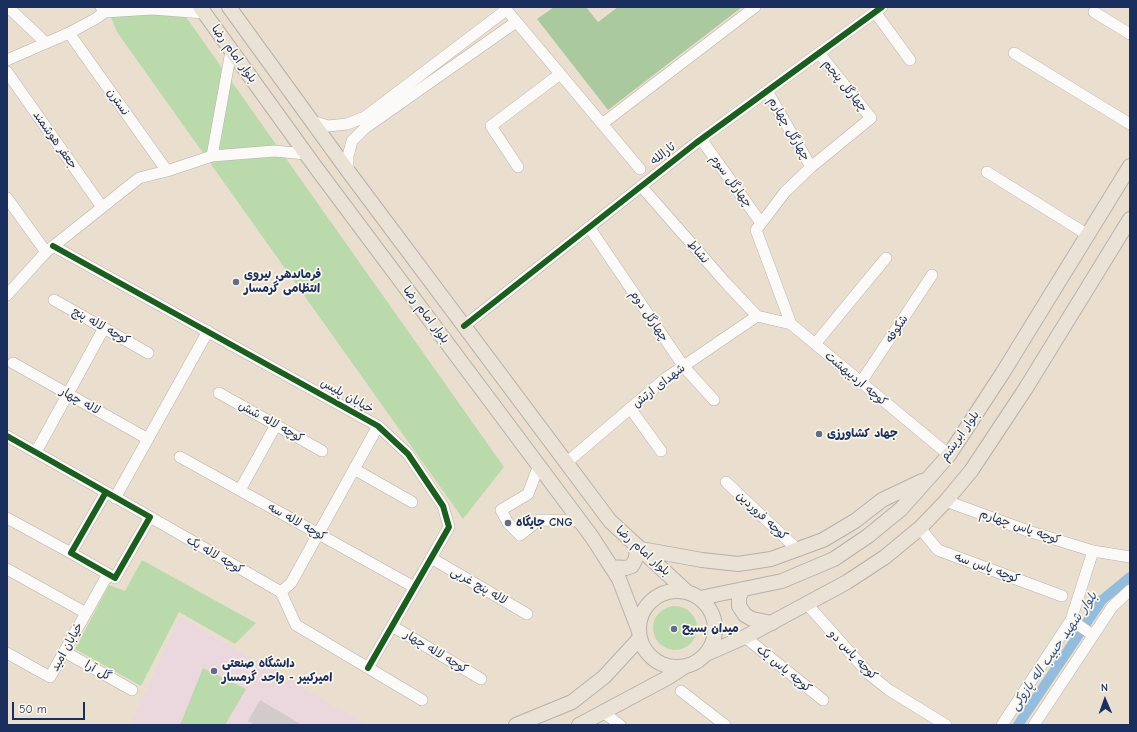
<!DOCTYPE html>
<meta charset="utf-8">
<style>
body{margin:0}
#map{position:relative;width:1137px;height:732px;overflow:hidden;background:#eadfcf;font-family:"Comic Neue",sans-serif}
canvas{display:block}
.frame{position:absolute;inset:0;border:8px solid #1b2f5e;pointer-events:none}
.north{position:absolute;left:1085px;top:680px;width:40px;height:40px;-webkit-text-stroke:3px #fbf7ec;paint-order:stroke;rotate:358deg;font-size:11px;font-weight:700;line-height:16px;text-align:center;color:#1b2f5e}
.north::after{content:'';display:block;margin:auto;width:14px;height:18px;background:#1b2f5e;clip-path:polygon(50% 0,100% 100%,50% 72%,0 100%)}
.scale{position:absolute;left:12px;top:702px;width:73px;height:18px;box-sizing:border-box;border:2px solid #1b2f5e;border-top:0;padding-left:5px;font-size:12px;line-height:14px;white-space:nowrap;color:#1b2f5e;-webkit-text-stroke:3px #fbf7ec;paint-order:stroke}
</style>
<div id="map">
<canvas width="1137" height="732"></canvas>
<div class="frame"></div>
<div class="north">N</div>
<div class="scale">50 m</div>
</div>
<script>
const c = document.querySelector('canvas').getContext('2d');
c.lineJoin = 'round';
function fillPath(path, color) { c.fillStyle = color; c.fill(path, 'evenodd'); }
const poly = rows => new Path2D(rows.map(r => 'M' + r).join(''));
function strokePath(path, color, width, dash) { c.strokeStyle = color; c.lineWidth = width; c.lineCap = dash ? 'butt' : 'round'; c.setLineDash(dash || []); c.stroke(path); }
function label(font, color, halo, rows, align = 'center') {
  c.font = font + ' "Comic Neue","Playpen Sans Arabic",sans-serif'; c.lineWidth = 3.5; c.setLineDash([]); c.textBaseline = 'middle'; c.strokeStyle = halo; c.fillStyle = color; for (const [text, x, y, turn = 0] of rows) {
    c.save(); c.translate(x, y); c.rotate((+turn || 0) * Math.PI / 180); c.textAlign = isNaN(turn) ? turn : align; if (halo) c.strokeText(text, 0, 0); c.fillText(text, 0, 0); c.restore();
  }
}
const built = poly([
 [180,617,367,725,130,725]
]);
const green = poly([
 [107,7,179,7,504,467,463,519,117,32],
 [142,560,256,623,235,644,179,612,141,686,75,649,109,585,125,591],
 '653 628a22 22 0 1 1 44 0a22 22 0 1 1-44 0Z',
 [203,668,246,689,225,725,180,725]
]);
const forest = poly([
 [554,7,586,7,598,22,618,7,742,7,608,110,537,19]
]);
const canal = poly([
 [1018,725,1102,600,1130,577]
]);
const building = poly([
 [260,700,302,725,255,725,248,721]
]);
const minor = poly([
 [8,7,46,43],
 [108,7,105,12,152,9,204,13],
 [504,7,640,169],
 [875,12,910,60],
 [1094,12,1130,34],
 [69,33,167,171],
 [1014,53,1130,124],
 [7,60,69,33,95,19,105,12,101,7],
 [7,72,102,207],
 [767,91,811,167],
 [312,121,328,126,347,124,365,117,506,10],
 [602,124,755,7],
 [701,139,761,223],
 [212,156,231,51],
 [518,167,491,126,560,74],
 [348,171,348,156,352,141,365,128,516,22],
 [987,172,1088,235],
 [641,186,725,282,757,316],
 [7,198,46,252],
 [589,227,684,367,714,400],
 [53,246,378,426,408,454,443,506,449,527,368,668],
 [7,295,46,252,139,178,167,171,212,156,274,151,306,154],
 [54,300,148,353],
 [757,316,791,324,949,455],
 [791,324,756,230,785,192,811,167,871,118,819,53],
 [464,326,696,143,882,7],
 [815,344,886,258],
 [13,363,148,439],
 [861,382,932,275],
 [219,393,322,451],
 [630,408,661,451],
 [7,436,150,517,115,578,71,553,106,492],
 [36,452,104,328],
 [180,457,414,587],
 [566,463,666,378,757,316],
 [539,465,528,494,501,510,508,523,520,535,539,520,581,521],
 [354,469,412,502],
 [726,482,798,550],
 [240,490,276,425],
 [115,498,208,331],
 [946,501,1028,531,1093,551,1130,557],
 [150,517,281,592],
 [7,518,71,553],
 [920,528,938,550,1062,596],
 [431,558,527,614],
 [7,569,86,613],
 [281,592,291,583,378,426],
 [281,592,296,625,422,700],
 [807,604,869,674,889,690,946,725],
 [1071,620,1093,635],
 [392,626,481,679],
 [745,637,823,700],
 [65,652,132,690],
 [7,653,50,677,108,574],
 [681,691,725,725],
 [603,712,620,725],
 [1002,725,1071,620,1093,551],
 [1034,725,1112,607,1130,590]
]);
const major = poly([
 [200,7,314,165,592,537,619,579,639,631],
 [229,7,348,171,610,521,687,592],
 [641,549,702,560,738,564,771,559,823,540,855,521,882,500,922,481],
 [611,567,626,568,632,566,636,558,637,546],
 [743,589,739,597,739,606,745,615,752,619,772,623],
 '639 629a38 38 0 1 1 76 0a38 38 0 1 1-76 0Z',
 [700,598,782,581,834,559,868,536,901,509,949,455,1002,374,1130,166],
 [706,654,745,637,847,582,885,557,920,528,946,501,971,471,1026,388,1130,219],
 [516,725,572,702,604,677,640,638],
 [579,725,667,678,684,667]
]);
const cycleway = poly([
 [53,246,378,426,408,454,443,506,449,527,368,668],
 [464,326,696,143,882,7],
 [7,436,150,517,115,578,71,553,106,492]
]);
const markers = [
 [236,282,4,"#636d86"],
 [819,434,4,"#636d86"],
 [508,523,4,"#636d86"],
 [674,629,4,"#636d86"],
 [214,671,4,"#636d86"]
];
const streetNames = [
 ["بلوار امام رضا",234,54,54],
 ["چهارگل پنجم",845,86,51],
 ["نسترن",118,102,55],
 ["چهارگل چهارم",789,129,60],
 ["جعفر هوشمند",55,140,55],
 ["ثارالله",663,154,-38],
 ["چهارگل سوم",731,181,54],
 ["نشاط",698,252,49],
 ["بلوار امام رضا",426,315,53],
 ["چهارگل دوم",649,316,56],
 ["کوچه لاله پنج",101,326,29],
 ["شکوفه",897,329,-56],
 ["کوچه اردیبهشت",856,379,40],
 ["شهدای ارتش",659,386,-38],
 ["خیابان پلیس",347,396,29],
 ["لاله چهار",80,401,29],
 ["کوچه لاله شش",271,422,29],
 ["بلوار ابریشم",960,436,-55],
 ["کوچه فروردین",762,516,43],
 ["کوچه لاله سه",297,522,29],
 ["کوچه یاس چهارم",1020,527,19],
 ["بلوار امام رضا",643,551,42],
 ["کوچه لاله یک",215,555,30],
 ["کوچه یاس سه",987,568,20],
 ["لاله پنج غربی",479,586,30],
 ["خیابان امید",67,647,-61],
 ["کوچه لاله چهار",436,652,31],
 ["کوچه یاس دو",853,655,46],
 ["کوچه یاس یک",784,669,39],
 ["گل آرا",98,671,29]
];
const poiNames = [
 ["فرماندهی نیروی",244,275],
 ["انتظامی گرمسار",244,289],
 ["جهاد کشاورزی",827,434],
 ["جایگاه CNG",516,523],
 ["میدان بسیح",682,629],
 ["دانشگاه صنعتی",222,664],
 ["امیرکبیر - واحد گرمسار",222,678]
];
const waterNames = [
 ["بلوار شهید حبیب اله پازوکی",1054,651,-55]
];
fillPath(built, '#ebd7de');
fillPath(green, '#bbdaab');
fillPath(forest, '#abc99f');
strokePath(canal, '#94bddd', 10);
fillPath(building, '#d3cbcb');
strokePath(minor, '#b6b1ab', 12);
strokePath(major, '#b6b1ab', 16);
strokePath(minor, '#fcfaf8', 11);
strokePath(major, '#eae2d5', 14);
strokePath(cycleway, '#1b5e20', 6);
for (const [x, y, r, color] of markers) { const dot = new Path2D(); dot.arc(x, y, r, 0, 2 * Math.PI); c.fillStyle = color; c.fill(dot); strokePath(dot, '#fbf7ec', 1.5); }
label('12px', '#1b2f5e', '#fbf7ec', streetNames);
label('bold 12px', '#1b2f5e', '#fbf7ec', poiNames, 'left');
label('italic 13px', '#345586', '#fbf7ec', waterNames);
</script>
